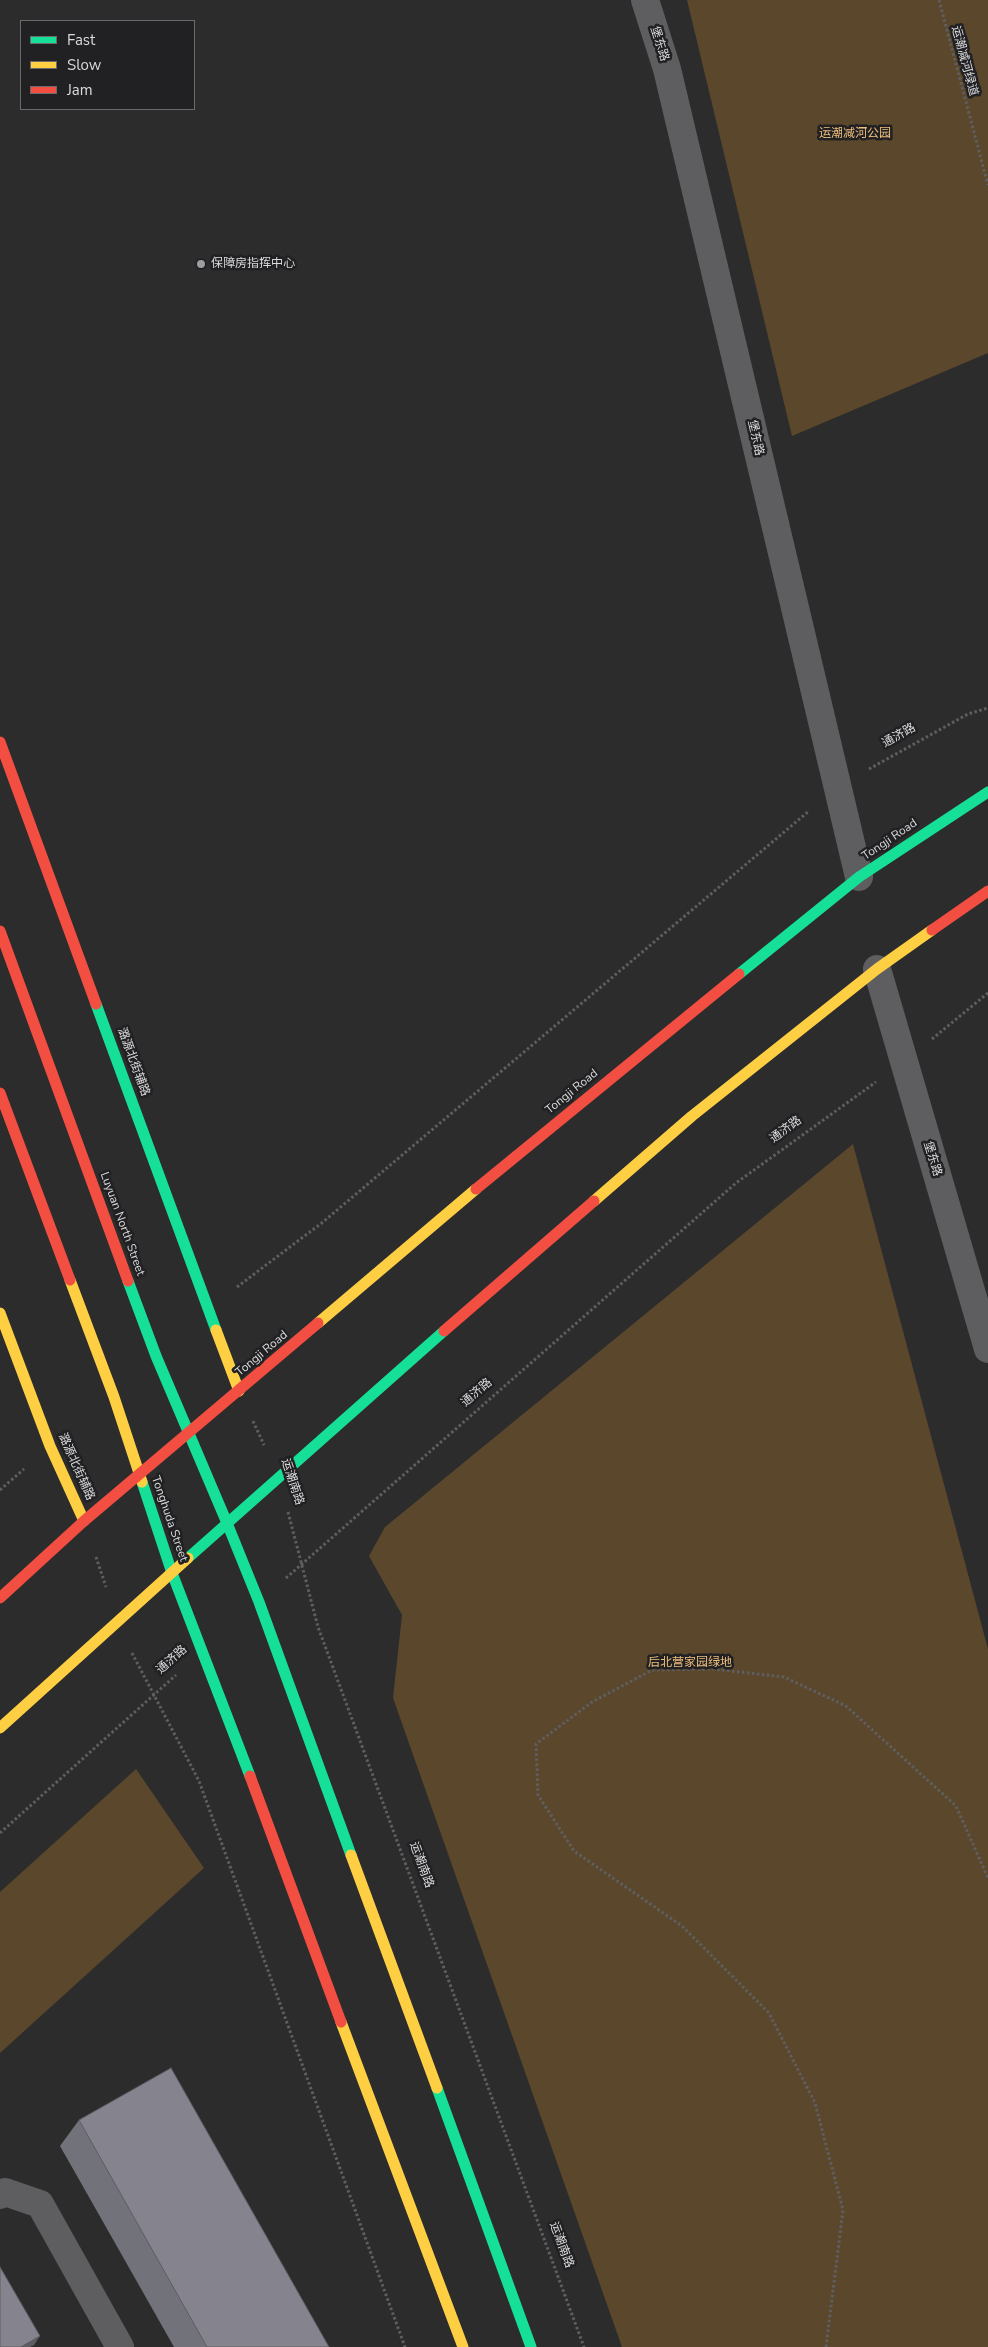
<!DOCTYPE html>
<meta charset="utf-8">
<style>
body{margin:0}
#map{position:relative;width:988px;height:2347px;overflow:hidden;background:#2c2c2d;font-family:"Nunito Sans",sans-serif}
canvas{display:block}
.legend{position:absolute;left:20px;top:20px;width:175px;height:90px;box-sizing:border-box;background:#212124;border:1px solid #6b6b6e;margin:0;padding:6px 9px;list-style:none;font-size:15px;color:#dadadc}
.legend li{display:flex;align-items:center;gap:10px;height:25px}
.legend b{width:25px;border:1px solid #6b6b6e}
</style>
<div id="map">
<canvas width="988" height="2347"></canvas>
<ul class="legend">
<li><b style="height:6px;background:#16e098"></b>Fast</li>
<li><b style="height:6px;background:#ffcf43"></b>Slow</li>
<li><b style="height:6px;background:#f24e42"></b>Jam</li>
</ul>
</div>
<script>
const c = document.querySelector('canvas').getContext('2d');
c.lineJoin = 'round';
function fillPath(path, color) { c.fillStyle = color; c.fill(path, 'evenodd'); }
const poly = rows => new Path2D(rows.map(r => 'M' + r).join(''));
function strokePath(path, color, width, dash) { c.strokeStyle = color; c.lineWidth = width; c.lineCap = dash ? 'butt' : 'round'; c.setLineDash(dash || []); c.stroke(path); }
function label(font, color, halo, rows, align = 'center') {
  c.font = font + ' "Nunito Sans","Noto Sans SC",sans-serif'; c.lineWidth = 5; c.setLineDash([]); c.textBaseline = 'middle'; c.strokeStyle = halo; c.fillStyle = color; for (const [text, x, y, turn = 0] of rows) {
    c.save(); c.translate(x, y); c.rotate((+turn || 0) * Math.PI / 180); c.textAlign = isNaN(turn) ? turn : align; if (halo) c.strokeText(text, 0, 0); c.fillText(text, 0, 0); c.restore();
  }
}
const green = poly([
 [687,0,988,0,988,353,792,436],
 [853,1144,988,1649,988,2347,622,2347,393,1698,402,1615,369,1556,385,1527],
 [136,1769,204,1868,0,2053,0,1892]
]);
const path = poly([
 [939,0,988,185],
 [869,769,968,714,988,708],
 [932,1039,988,993],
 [237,1287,323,1222,809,811],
 [253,1421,264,1445],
 [0,1490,24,1469],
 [288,1512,318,1627,584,2347],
 [96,1557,106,1587],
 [286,1578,736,1183,876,1082],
 [132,1653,199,1781,405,2347],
 [0,1833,176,1675],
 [826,2347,843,2210,815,2103,769,2013,682,1926,574,1851,538,1795,536,1744,592,1702,652,1670,713,1669,784,1677,846,1706,956,1806,988,1878]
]);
const street = poly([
 [645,0,667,69,859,877],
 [877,969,988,1349],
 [0,2195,5,2192,40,2204,120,2347]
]);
const fast = poly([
 [739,974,859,877,988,792],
 [96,1004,216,1330],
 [128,1281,156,1356,227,1523],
 [142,1482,172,1573],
 [227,1523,259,1602,351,1855],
 [188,1558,444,1331],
 [172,1573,250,1776],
 [437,2088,531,2347]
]);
const slow = poly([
 [594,1201,692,1116,877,969,932,930],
 [70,1280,114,1397,142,1482],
 [0,1313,50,1446,84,1521],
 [318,1323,476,1189],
 [216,1330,239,1391],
 [0,1728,188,1558],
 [351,1855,437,2088],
 [341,2022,463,2347]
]);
const jam = poly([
 [0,742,96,1004],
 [932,930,988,891],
 [0,931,128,1281],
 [0,1093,70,1280],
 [476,1189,739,974],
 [444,1331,594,1201],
 [0,1598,84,1521,318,1323],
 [250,1776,341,2022]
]);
const wall = poly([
 [79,2120,329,2347,174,2347,60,2146]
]);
const shadedWall = poly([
 [40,2336,34,2345,30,2347,21,2347]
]);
const building = poly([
 [171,2068,329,2347,207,2347,79,2120,171,2068],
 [0,2267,40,2336,21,2347,0,2347,0,2267]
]);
const markers = [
 [201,264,5,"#9d9d9f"]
];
const streetNames = [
 ["堡东路",659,44,72],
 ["运潮减河绿道",964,61,75],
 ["堡东路",755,438,77],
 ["通济路",899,736,-29],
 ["Tongji Road",890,840,-34],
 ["潞源北街辅路",133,1062,70],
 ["Tongji Road",572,1092,-39],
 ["通济路",786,1130,-36],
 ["堡东路",932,1159,73],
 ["Luyuan North Street",122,1224,70],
 ["Tongji Road",262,1354,-40],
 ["通济路",477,1393,-41],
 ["潞源北街辅路",76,1467,66],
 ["运潮南路",292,1482,72],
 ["Tonghuda Street",169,1519,71],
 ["通济路",172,1660,-42],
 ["运潮南路",421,1865,70],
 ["运潮南路",561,2245,70]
];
const parkNames = [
 ["运潮减河公园",855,134],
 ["后北营家园绿地",690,1663]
];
const poiNames = [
 ["保障房指挥中心",211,264]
];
fillPath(green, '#5b472b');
strokePath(path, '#5f5f61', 3, [2.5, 2.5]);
strokePath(street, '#5e5e60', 28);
strokePath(fast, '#16e098', 11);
strokePath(slow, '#ffcf43', 11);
strokePath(jam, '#f24e42', 11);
fillPath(wall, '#72727a');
fillPath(shadedWall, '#5d5c63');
fillPath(building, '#85848e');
strokePath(building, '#5d5c63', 1);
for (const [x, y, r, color] of markers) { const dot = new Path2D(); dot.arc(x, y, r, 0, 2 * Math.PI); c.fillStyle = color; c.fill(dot); strokePath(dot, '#212124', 2); }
label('12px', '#dadadc', '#212124', streetNames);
label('12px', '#f0bf7b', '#212124', parkNames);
label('12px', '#dadadc', '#212124', poiNames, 'left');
</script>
